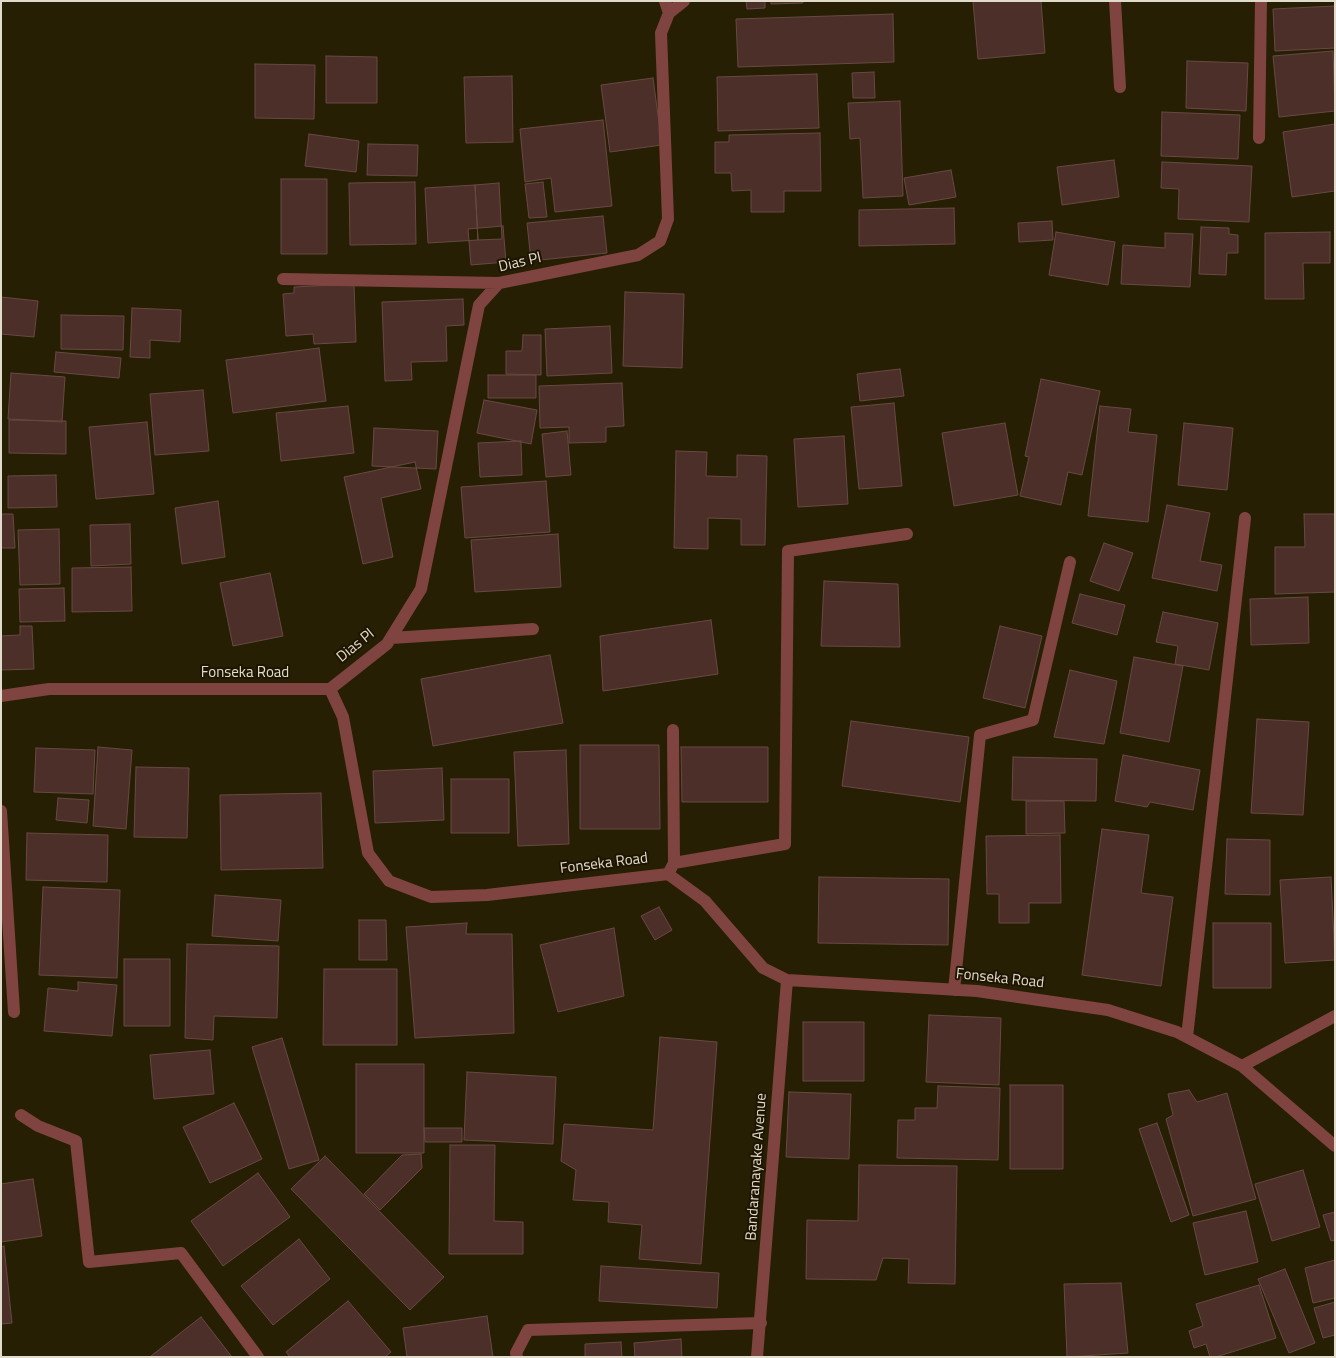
<!DOCTYPE html>
<style>
body{margin:0}
#map{position:relative;width:1336px;height:1358px;overflow:hidden;background:#271f04;font-family:"Titillium Web",sans-serif}
canvas{display:block}
.frame{position:absolute;inset:0;border:2px solid #e1dbcc;pointer-events:none}
</style>
<div id="map">
<canvas width="1336" height="1358"></canvas>
<div class="frame"></div>
</div>
<script>
const c = document.querySelector('canvas').getContext('2d');
c.lineJoin = 'round';
function fillPath(path, color) { c.fillStyle = color; c.fill(path, 'evenodd'); }
const poly = rows => new Path2D(rows.map(r => 'M' + r).join(''));
function strokePath(path, color, width, dash) { c.strokeStyle = color; c.lineWidth = width; c.lineCap = dash ? 'butt' : 'round'; c.setLineDash(dash || []); c.stroke(path); }
function label(font, color, halo, rows, align = 'center') {
  c.font = font + ' "Titillium Web",sans-serif'; c.lineWidth = 4; c.setLineDash([]); c.textBaseline = 'middle'; c.strokeStyle = halo; c.fillStyle = color; for (const [text, x, y, turn = 0] of rows) {
    c.save(); c.translate(x, y); c.rotate((+turn || 0) * Math.PI / 180); c.textAlign = isNaN(turn) ? turn : align; if (halo) c.strokeText(text, 0, 0); c.fillText(text, 0, 0); c.restore();
  }
}
const building = poly([
 [746,1,765,1,765,8,747,9,746,1],
 [771,1,803,1,803,3,771,4,771,1],
 [973,1,1041,1,1045,53,978,59,973,1],
 [1335,6,1335,48,1275,51,1273,9,1335,6],
 [893,14,894,62,738,67,736,19,893,14],
 [1333,51,1335,111,1279,117,1273,56,1333,51],
 [326,56,377,57,377,103,326,103,326,56],
 [1187,61,1248,63,1246,111,1186,108,1187,61],
 [255,64,315,65,314,119,255,118,255,64],
 [874,72,875,98,853,98,852,73,874,72],
 [817,74,819,128,718,131,717,77,817,74],
 [512,76,513,142,466,143,464,77,512,76],
 [653,78,662,145,610,152,601,85,653,78],
 [900,101,903,196,863,198,860,138,850,139,848,103,900,101],
 [1162,112,1240,115,1238,159,1161,156,1162,112],
 [603,120,612,206,555,212,551,178,525,182,520,129,603,120],
 [1335,124,1335,191,1292,197,1283,132,1335,124],
 [820,133,821,191,784,191,784,212,751,212,751,190,732,191,731,173,715,173,715,142,729,142,729,135,820,133],
 [309,134,359,141,356,172,305,166,309,134],
 [368,144,418,145,417,176,367,175,368,144],
 [1114,160,1119,197,1062,205,1057,167,1114,160],
 [1162,162,1252,166,1249,222,1178,219,1179,189,1161,188,1162,162],
 [951,170,956,197,909,205,904,178,951,170],
 [281,179,327,179,327,254,281,254,281,179],
 [415,182,416,244,350,245,349,183,415,182],
 [543,182,547,217,529,218,525,184,543,182],
 [499,183,502,239,478,240,475,185,499,183],
 [475,185,478,240,428,243,425,188,475,185],
 [954,208,955,244,859,246,859,210,954,208],
 [603,216,607,253,531,261,527,223,603,216],
 [1052,221,1053,240,1019,242,1018,223,1052,221],
 [503,226,506,262,471,265,468,229,503,226],
 [1201,227,1229,228,1229,234,1238,235,1238,253,1227,253,1226,275,1199,274,1201,227],
 [1056,232,1115,242,1108,285,1049,275,1056,232],
 [1330,232,1330,263,1303,263,1304,299,1265,299,1265,233,1330,232],
 [1165,233,1193,234,1190,287,1121,284,1123,245,1165,248,1165,233],
 [354,284,356,342,314,344,313,334,286,336,283,294,294,293,294,287,354,284],
 [625,292,684,294,682,368,623,366,625,292],
 [1,297,38,301,34,337,1,334,1,297],
 [463,299,464,325,446,326,447,361,411,362,412,380,385,381,382,302,463,299],
 [132,308,181,310,180,342,150,340,150,358,130,357,132,308],
 [61,315,124,316,123,350,61,349,61,315],
 [610,326,612,373,547,376,545,329,610,326],
 [523,335,541,335,541,375,506,374,506,351,522,351,523,335],
 [319,348,326,401,233,413,226,360,319,348],
 [56,352,121,358,119,378,54,372,56,352],
 [900,369,904,396,860,401,857,374,900,369],
 [11,373,65,377,62,422,8,419,11,373],
 [488,375,536,375,536,398,488,398,488,375],
 [1041,379,1100,391,1082,475,1068,472,1061,505,1020,496,1029,457,1025,456,1041,379],
 [622,383,624,426,606,427,606,442,569,443,569,427,540,428,539,386,622,383],
 [203,390,209,451,155,455,150,394,203,390],
 [484,400,537,410,531,444,477,433,484,400],
 [894,403,902,486,859,489,851,407,894,403],
 [348,406,354,453,281,461,276,413,348,406],
 [1100,406,1131,409,1128,432,1157,435,1148,522,1088,516,1100,406],
 [9,420,66,421,66,454,9,453,9,420],
 [147,422,154,494,96,499,89,427,147,422],
 [1005,423,1018,495,954,506,942,433,1005,423],
 [1184,423,1233,428,1227,490,1178,485,1184,423],
 [374,428,438,431,436,469,372,466,374,428],
 [567,431,571,475,546,477,542,434,567,431],
 [844,436,848,504,798,507,794,439,844,436],
 [521,441,522,475,480,477,478,443,521,441],
 [676,451,707,452,706,476,737,477,737,455,767,456,765,545,741,545,741,519,708,518,708,549,674,548,676,451],
 [415,462,421,489,381,498,393,557,363,564,344,477,415,462],
 [56,475,57,507,8,508,8,476,56,475],
 [546,481,550,532,465,538,461,487,546,481],
 [218,501,225,557,182,564,175,508,218,501],
 [1167,505,1210,513,1200,561,1222,565,1217,591,1152,578,1167,505],
 [1,514,13,514,15,548,1,548,1,514],
 [1304,514,1335,514,1335,592,1275,594,1275,547,1305,547,1304,514],
 [130,524,131,564,91,566,90,525,130,524],
 [59,529,60,584,20,585,18,530,59,529],
 [558,534,561,587,475,592,471,540,558,534],
 [1104,543,1133,553,1119,591,1090,581,1104,543],
 [131,567,132,611,72,612,72,568,131,567],
 [270,573,283,636,233,646,220,583,270,573],
 [824,581,898,584,900,647,821,646,824,581],
 [64,588,65,621,20,622,19,589,64,588],
 [1080,594,1125,605,1117,635,1072,623,1080,594],
 [1308,597,1309,643,1251,645,1250,599,1308,597],
 [1163,612,1218,623,1209,670,1175,664,1178,646,1156,642,1163,612],
 [711,620,718,674,603,691,600,636,711,620],
 [20,626,32,626,34,669,1,670,1,636,20,635,20,626],
 [1000,626,1042,636,1025,708,983,698,1000,626],
 [550,655,563,723,433,746,421,679,550,655],
 [1134,657,1183,666,1169,742,1120,733,1134,657],
 [1070,670,1117,681,1104,744,1054,737,1070,670],
 [1257,719,1309,722,1303,815,1251,813,1257,719],
 [851,721,969,737,960,802,842,786,851,721],
 [580,745,659,745,660,829,580,829,580,745],
 [98,747,132,750,126,829,93,826,98,747],
 [681,747,768,747,768,802,682,802,681,747],
 [36,748,95,750,93,794,34,792,36,748],
 [566,750,569,844,518,846,514,752,566,750],
 [1123,755,1200,770,1193,810,1150,802,1147,807,1115,801,1123,755],
 [1013,757,1097,759,1096,801,1012,800,1013,757],
 [136,767,189,768,187,838,134,837,136,767],
 [442,768,444,820,375,823,373,771,442,768],
 [451,779,509,779,509,833,451,833,451,779],
 [321,793,323,868,221,870,220,795,321,793],
 [58,798,89,800,87,823,56,820,58,798],
 [1026,801,1064,801,1065,833,1026,834,1026,801],
 [1102,829,1149,835,1141,893,1173,897,1161,986,1082,975,1102,829],
 [27,833,108,835,107,882,26,880,27,833],
 [1060,835,1061,903,1029,903,1029,923,999,923,999,894,987,894,986,836,1060,835],
 [1227,839,1270,840,1270,895,1225,894,1227,839],
 [819,877,949,879,948,945,818,943,819,877],
 [1331,877,1335,960,1285,963,1280,880,1331,877],
 [43,887,120,890,117,978,39,975,43,887],
 [215,895,281,900,278,941,212,936,215,895],
 [659,907,672,930,655,940,641,916,659,907],
 [359,920,386,920,387,960,359,960,359,920],
 [467,923,466,934,512,934,514,1033,415,1038,406,927,467,923],
 [1213,923,1271,923,1271,988,1213,988,1213,923],
 [614,928,624,996,558,1012,540,945,614,928],
 [187,944,279,946,277,1018,214,1016,213,1040,185,1038,187,944],
 [124,959,170,959,170,1026,124,1026,124,959],
 [324,969,397,969,397,1045,323,1045,324,969],
 [78,982,117,985,112,1036,44,1031,48,988,78,991,78,982],
 [929,1015,1001,1018,999,1085,926,1082,929,1015],
 [803,1022,864,1022,864,1081,803,1081,803,1022],
 [660,1037,717,1042,701,1264,639,1259,642,1225,608,1222,609,1202,573,1200,576,1170,561,1161,564,1124,653,1130,660,1037],
 [282,1038,319,1160,289,1169,252,1047,282,1038],
 [210,1050,214,1094,154,1099,150,1055,210,1050],
 [356,1064,424,1064,424,1153,356,1153,356,1064],
 [467,1072,556,1077,553,1144,464,1140,467,1072],
 [1010,1085,1063,1085,1063,1169,1010,1169,1010,1085],
 [938,1086,1000,1088,998,1160,897,1158,898,1120,915,1120,915,1108,937,1108,938,1086],
 [1189,1090,1197,1102,1227,1093,1256,1199,1193,1216,1166,1119,1173,1115,1168,1094,1189,1090],
 [789,1092,851,1094,849,1159,786,1157,789,1092],
 [234,1103,262,1159,210,1183,183,1127,234,1103],
 [1157,1123,1189,1215,1171,1222,1139,1129,1157,1123],
 [424,1128,462,1128,462,1142,425,1142,424,1128],
 [450,1145,495,1145,494,1221,523,1222,523,1254,449,1254,450,1145],
 [421,1154,422,1168,380,1210,364,1194,402,1155,421,1154],
 [325,1156,444,1277,410,1310,291,1189,325,1156],
 [859,1165,957,1166,955,1284,908,1283,909,1259,883,1258,876,1280,806,1279,807,1220,858,1221,859,1165],
 [1303,1170,1320,1227,1272,1241,1255,1184,1303,1170],
 [258,1173,290,1217,223,1266,191,1221,258,1173],
 [33,1179,42,1236,1,1242,1,1184,33,1179],
 [1246,1211,1258,1262,1205,1275,1193,1223,1246,1211],
 [1335,1212,1335,1240,1331,1241,1323,1215,1335,1212],
 [299,1239,330,1279,273,1325,241,1286,299,1239],
 [4,1246,12,1323,1,1324,1,1247,4,1246],
 [1335,1260,1335,1298,1313,1303,1305,1268,1335,1260],
 [601,1266,719,1273,717,1308,599,1301,601,1266],
 [1285,1269,1315,1343,1289,1353,1258,1279,1285,1269],
 [1121,1283,1128,1353,1067,1357,1064,1284,1121,1283],
 [1259,1285,1276,1338,1216,1357,1210,1357,1206,1344,1194,1348,1189,1331,1203,1326,1196,1304,1259,1285],
 [348,1301,391,1352,385,1357,290,1357,286,1352,348,1301],
 [1335,1302,1335,1335,1323,1338,1314,1308,1335,1302],
 [487,1316,493,1357,407,1357,403,1328,487,1316],
 [201,1317,232,1357,151,1357,151,1356,201,1317],
 [681,1339,682,1357,635,1357,634,1343,681,1339],
 [621,1342,622,1357,585,1357,585,1344,621,1342]
]);
const minor = poly([
 [665,1,669,13],
 [1115,1,1120,87],
 [1259,138,1261,1],
 [283,279,499,283],
 [391,638,533,629],
 [330,689,343,717,368,853,389,881,431,897,487,895,668,874,705,901,763,968,787,980,977,991,1108,1010,1177,1032,1242,1066,1335,1146],
 [330,689,387,644,421,589,479,305,499,283,638,255,660,241,668,219,661,33,669,13,684,1],
 [1,696,49,689,330,689],
 [673,730,674,863],
 [1,811,14,1012],
 [668,874,674,863,785,844,788,551,907,534],
 [954,990,980,735,1033,720,1070,562],
 [1187,1037,1245,518],
 [1242,1066,1335,1016],
 [21,1115,38,1126,76,1141,89,1262,181,1253,258,1357],
 [517,1357,516,1353,528,1330,761,1323],
 [757,1357,787,980]
]);
const streetNames = [
 ["Dias Pl",520,263,-13],
 ["Dias Pl",356,646,-39],
 ["Fonseka Road",245,673],
 ["Fonseka Road",604,864,-7],
 ["Fonseka Road",1000,979,6],
 ["Bandaranayake Avenue",757,1167,-86]
];
fillPath(building, '#4c2f29');
strokePath(building, '#684942', 1);
strokePath(minor, '#7f4440', 12);
label('15px', '#e1dbcc', '#1e1500', streetNames);
</script>
